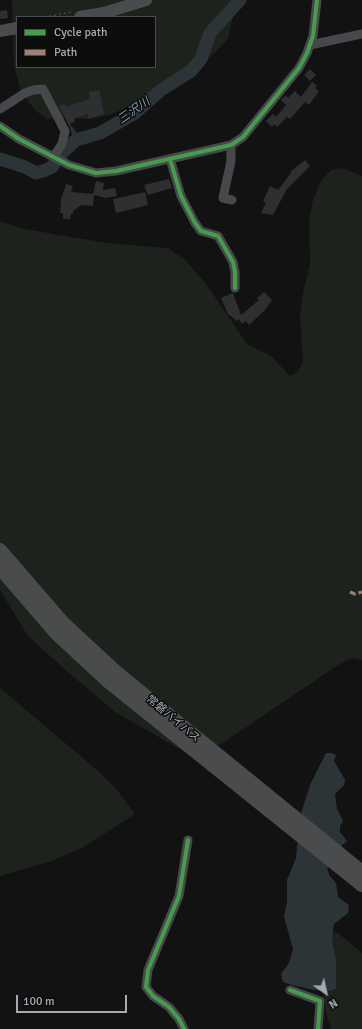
<!DOCTYPE html>
<meta charset="utf-8">
<style>
body{margin:0}
#map{position:relative;width:362px;height:1029px;overflow:hidden;background:#121213;font-family:Signika,sans-serif}
canvas{display:block}
.legend{position:absolute;left:16px;top:16px;width:140px;height:52px;box-sizing:border-box;background:#0d0d0e;border:1px solid #4a4c50;margin:0;padding:5px 7px;list-style:none;font-size:12px;color:#a5aab2}
.legend li{display:flex;align-items:center;gap:8px;height:20px}
.legend b{width:20px;border:1px solid #4a4c50}
.north{position:absolute;left:306px;top:973px;width:40px;height:40px;-webkit-text-stroke:3px #0d0d0e;paint-order:stroke;rotate:146deg;font-size:11px;font-weight:700;line-height:16px;text-align:center;color:#a5aab2}
.north::after{content:'';display:block;margin:auto;width:14px;height:18px;background:#a5aab2;clip-path:polygon(50% 0,100% 100%,50% 72%,0 100%)}
.scale{position:absolute;left:16px;top:995px;width:111px;height:18px;box-sizing:border-box;border:2px solid #a5aab2;border-top:0;padding-left:5px;font-size:12px;line-height:14px;white-space:nowrap;color:#a5aab2;-webkit-text-stroke:3px #0d0d0e;paint-order:stroke}
</style>
<div id="map">
<canvas width="362" height="1029"></canvas>
<ul class="legend">
<li><b style="height:5px;background:#469c4c"></b>Cycle path</li>
<li><b style="height:5px;background:#9e8076"></b>Path</li>
</ul>
<div class="north">N</div>
<div class="scale">100 m</div>
</div>
<script>
const c = document.querySelector('canvas').getContext('2d');
c.lineJoin = 'round';
function fillPath(path, color) { c.fillStyle = color; c.fill(path, 'evenodd'); }
const poly = rows => new Path2D(rows.map(r => 'M' + r).join(''));
function strokePath(path, color, width, dash) { c.strokeStyle = color; c.lineWidth = width; c.lineCap = dash ? 'butt' : 'round'; c.setLineDash(dash || []); c.stroke(path); }
function label(font, color, halo, rows, align = 'center') {
  c.font = font + ' Signika,"Noto Sans JP",sans-serif'; c.lineWidth = 3; c.setLineDash([]); c.textBaseline = 'middle'; c.strokeStyle = halo; c.fillStyle = color; for (const [text, x, y, turn = 0] of rows) {
    c.save(); c.translate(x, y); c.rotate((+turn || 0) * Math.PI / 180); c.textAlign = isNaN(turn) ? turn : align; if (halo) c.strokeText(text, 0, 0); c.fillText(text, 0, 0); c.restore();
  }
}
const green = poly([
 [12,0,230,0,234,10,228,39,204,63,187,75,145,99,110,115,88,119,67,117,47,119,36,111,21,92,14,65],
 [17,17,155,17,155,67,17,67],
 [343,168,362,176,362,660,352,658,338,665,208,753,190,755,115,712,69,673,28,636,0,590,0,221,20,228,59,235,108,243,168,248,185,260,206,284,247,344,271,356,290,376,297,373,303,362,300,314,304,288,310,264,309,221,313,200,321,181,331,170],
 [0,688,97,770,117,790,135,814,82,848,52,861,0,876],
 [323,931,338,933,362,953,362,1029,331,1029,326,1013,321,973]
]);
const water = poly([
 [326,753,332,753,336,755,334,761,345,780,344,785,335,794,337,809,343,821,340,826,340,832,347,841,341,846,327,869,330,876,336,883,338,897,349,905,348,913,334,924,332,939,336,961,336,988,331,991,314,990,292,985,283,982,281,974,289,963,293,949,284,917,287,901,287,880,296,858,300,817,310,785]
]);
const river = poly([
 [0,159,25,167,36,173,46,170,52,167,62,153,76,140,100,133,135,113,161,90,191,71,201,59,210,33,240,0]
]);
const building = poly([
 [7,10,8,18,0,19,0,11],
 [310,69,316,75,310,81,304,75],
 [312,82,317,86,315,88,319,91,309,105,305,102,290,119,287,117,277,127,274,124,272,127,266,121,273,114,276,117,286,105,281,100,286,95,288,98,295,91,301,97],
 [99,90,104,114,89,119,87,114,74,119,75,122,70,124,78,134,73,138,70,128,59,106,64,103,66,107,78,102,79,103,90,99,89,92],
 [305,160,310,166,287,189,273,215,261,213,266,203,263,201,270,186,278,190,291,173,290,172],
 [169,179,172,188,148,195,144,185],
 [96,181,104,183,103,190,115,188,117,196,106,198,94,195,93,206,81,205,73,211,73,214,71,214,70,219,63,219,63,213,60,213,61,200,66,184,73,186,71,192,93,194],
 [145,192,148,205,116,213,113,199],
 [264,292,272,300,265,310,249,325,246,321,242,324,239,319,237,321,228,314,221,298,233,293,241,315,259,300,257,298]
]);
const path = poly([
 [44,17,72,12]
]);
const minor = poly([
 [310,45,362,34],
 [0,109,25,93,33,90,43,89,65,131,62,144,54,156],
 [0,126,19,139,69,165,96,173,116,171,231,145,243,137,299,68,307,53,313,36,317,0],
 [231,145,231,161,223,198,232,200],
 [170,159,181,196,195,223,201,231,218,236,233,262,235,272,235,288],
 [290,990,320,1001,318,1029],
 [184,1029,179,1019,169,1007,153,996,146,987,148,970,179,896,188,840]
]);
const major = poly([
 [80,17,104,13,146,0],
 [0,31,17,28]
]);
const highway = poly([
 [0,550,64,624,117,673,362,872],
 [0,568,56,633,109,682,362,885]
]);
const quiet = poly([
 [350,592,355,594,362,592]
]);
const cycleway = poly([
 [0,126,19,139,69,165,96,173,116,171,231,145,243,137,299,68,307,53,313,36,317,0],
 [170,159,181,196,195,223,201,231,218,236,233,262,235,272,235,288],
 [290,990,320,1001,318,1029],
 [184,1029,179,1019,169,1007,153,996,146,987,148,970,179,896,188,840]
]);
const streetNames = [
 ["常磐バイパス",173,719,40]
];
const waterNames = [
 ["三沢川",134,111,-35]
];
fillPath(green, '#1d221d');
fillPath(water, '#2c3438');
strokePath(river, '#2c3438', 13);
fillPath(building, '#2e2f30');
strokePath(path, '#48494c', 1.5, [2, 3]);
strokePath(minor, '#47484b', 9);
strokePath(major, '#4a4b4d', 12);
strokePath(highway, '#494b4c', 14);
strokePath(quiet, '#9e8076', 3, [6, 3]);
strokePath(cycleway, '#469c4c', 4);
label('11px', '#a5aab2', '#0d0d0e', streetNames);
label('italic 12px', '#7f99aa', '#0d0d0e', waterNames);
</script>
